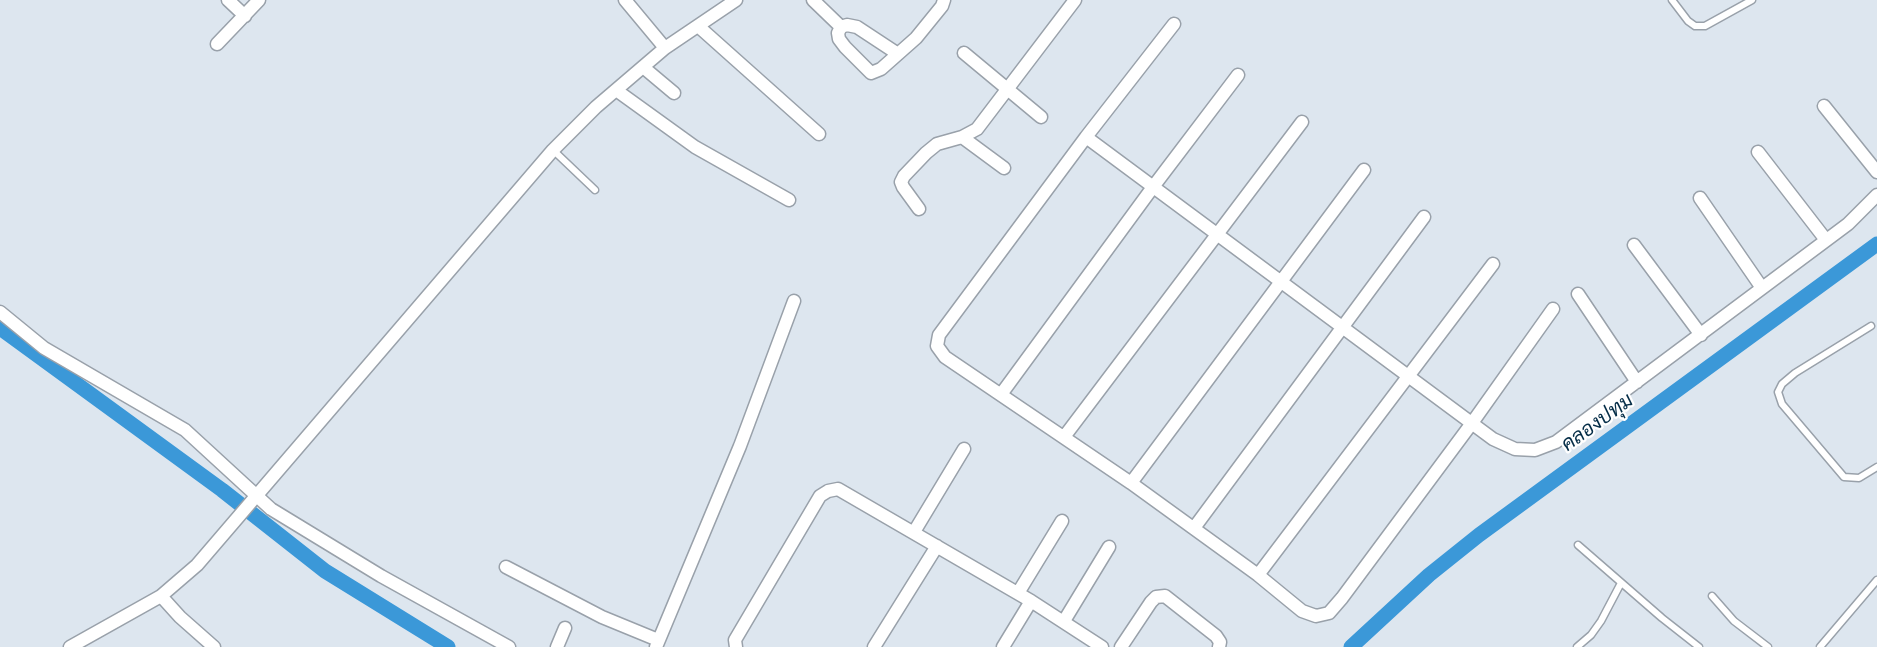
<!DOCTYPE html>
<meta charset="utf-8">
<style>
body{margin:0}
canvas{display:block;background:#dde6ef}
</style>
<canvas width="1877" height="647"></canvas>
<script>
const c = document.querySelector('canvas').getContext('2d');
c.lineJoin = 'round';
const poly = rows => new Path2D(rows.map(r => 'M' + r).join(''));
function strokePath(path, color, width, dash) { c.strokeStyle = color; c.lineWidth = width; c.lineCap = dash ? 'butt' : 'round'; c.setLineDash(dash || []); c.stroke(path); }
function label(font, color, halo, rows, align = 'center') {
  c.font = font + ' Barlow,Sarabun,sans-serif'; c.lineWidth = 4.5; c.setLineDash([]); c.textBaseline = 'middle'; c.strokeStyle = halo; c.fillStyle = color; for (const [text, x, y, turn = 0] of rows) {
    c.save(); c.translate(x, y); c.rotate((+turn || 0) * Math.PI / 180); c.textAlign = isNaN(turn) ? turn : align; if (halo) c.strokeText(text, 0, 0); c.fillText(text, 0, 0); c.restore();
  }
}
const canal = poly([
 [0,328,222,490,325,571,448,647],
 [1351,647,1429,575,1479,535,1877,244]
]);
const service = poly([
 [1672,0,1688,21,1695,26,1705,26,1752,0],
 [553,150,595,190],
 [1871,326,1795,373,1782,384,1778,392,1782,404,1844,477,1859,478,1877,467],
 [1578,545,1662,618,1699,647],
 [1712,596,1734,621,1768,647],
 [1577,647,1591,635,1601,621,1621,583],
 [1820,647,1877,580]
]);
const minor = poly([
 [228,0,245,16],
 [625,0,665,48],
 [813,0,841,27,838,33,839,39,845,47,871,73,881,69,916,38,942,6,944,0],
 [1174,24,1086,137,939,335,937,346,945,357,1131,483,1258,575,1302,611,1316,616,1329,613,1342,598,1472,423,1553,309],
 [698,26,819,134],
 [841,27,847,25,857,27,898,54],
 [217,44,259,0],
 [964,53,1041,117],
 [643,67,674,93],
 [616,90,695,147,789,200],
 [1824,106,1877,172],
 [962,137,1004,168],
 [1086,137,1493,439,1515,449,1535,450,1556,442,1848,224,1877,195],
 [1758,152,1826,240],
 [1700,198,1762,288],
 [919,209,903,187,901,182,904,176,926,153,937,144,962,137,977,129,1075,0],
 [1634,245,1701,335],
 [1578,294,1637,382],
 [0,312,44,348,185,430,271,509,381,576,509,647],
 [1002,393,1153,187,1238,75],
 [1064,437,1302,122],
 [1131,483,1364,170],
 [1194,528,1424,217],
 [914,532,964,449],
 [506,567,602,617,658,640],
 [1258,575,1493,264],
 [1018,593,1062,521],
 [161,596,180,617,214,647],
 [1064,621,1109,547],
 [70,647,161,596,197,565,553,150,596,107,665,48,736,0],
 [557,647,565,628],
 [656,647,740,446,794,301],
 [736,647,735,640,820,496,828,491,838,489,1031,601,1102,647],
 [874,647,937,546],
 [1003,647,1031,601],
 [1121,647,1151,602,1156,597,1165,596,1216,636,1220,642,1219,647]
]);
const waterNames = [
 ["คลองปทุม",1597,422,-36]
];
strokePath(canal, '#3b98d8', 15);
strokePath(service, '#99a1aa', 9);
strokePath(minor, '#99a1aa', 15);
strokePath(service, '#fff', 6);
strokePath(minor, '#fff', 12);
label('italic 20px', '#052d47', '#fff', waterNames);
</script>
